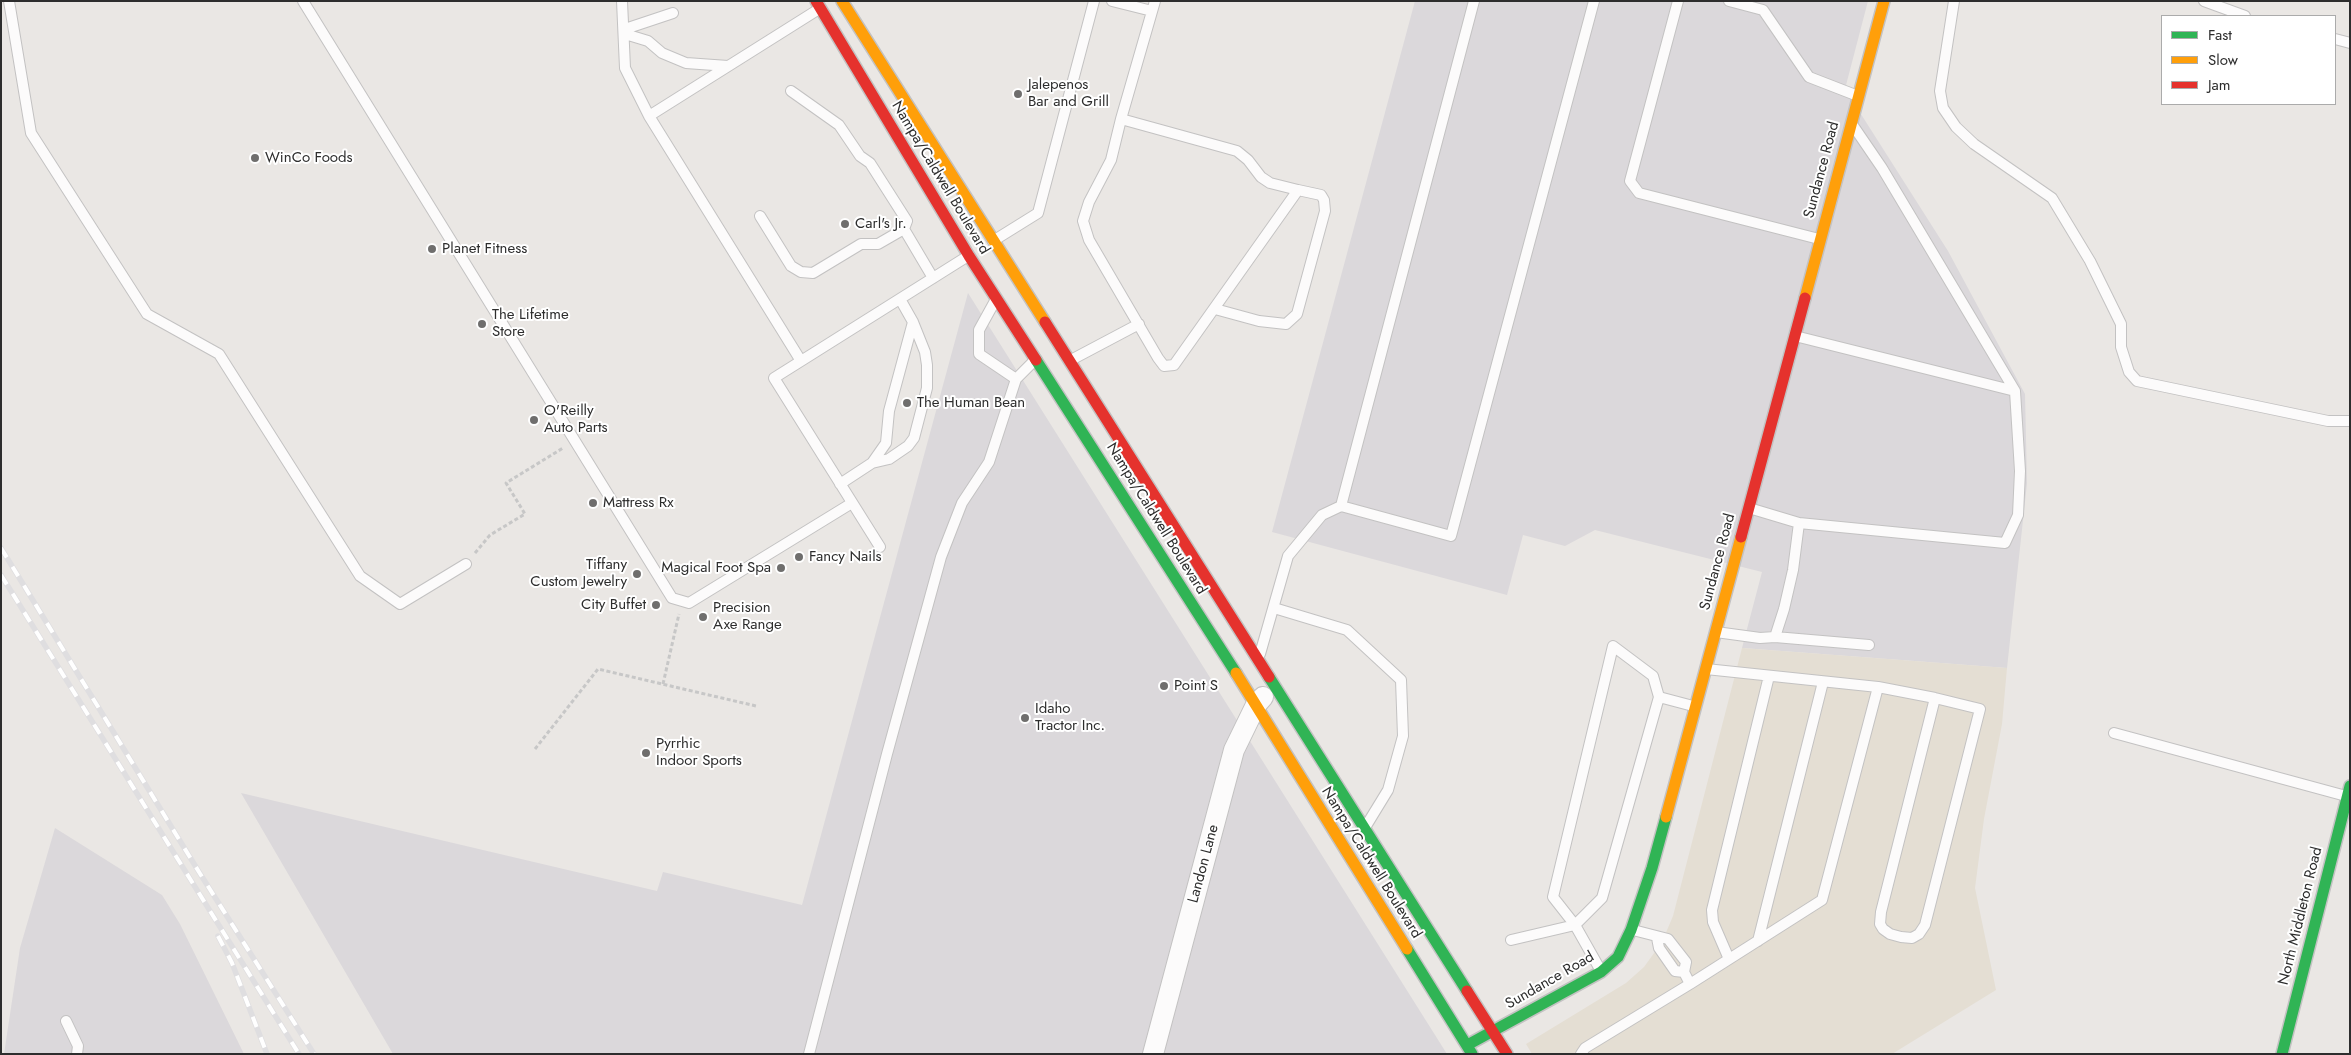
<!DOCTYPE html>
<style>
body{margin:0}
#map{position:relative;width:2351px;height:1055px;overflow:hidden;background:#eae7e4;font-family:Jost,sans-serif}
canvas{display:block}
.frame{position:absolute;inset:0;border:2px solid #2d2d2d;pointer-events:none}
.legend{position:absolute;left:2161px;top:15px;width:175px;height:90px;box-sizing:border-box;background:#fff;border:1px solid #ababab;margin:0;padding:6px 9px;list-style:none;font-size:15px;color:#2d2d2d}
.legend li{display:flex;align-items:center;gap:10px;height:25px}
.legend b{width:25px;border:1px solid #ababab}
</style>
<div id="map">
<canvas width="2351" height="1055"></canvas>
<div class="frame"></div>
<ul class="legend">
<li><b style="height:6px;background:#30b455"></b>Fast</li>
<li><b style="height:6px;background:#ff9f0a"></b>Slow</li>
<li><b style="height:6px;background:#e5322d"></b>Jam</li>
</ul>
</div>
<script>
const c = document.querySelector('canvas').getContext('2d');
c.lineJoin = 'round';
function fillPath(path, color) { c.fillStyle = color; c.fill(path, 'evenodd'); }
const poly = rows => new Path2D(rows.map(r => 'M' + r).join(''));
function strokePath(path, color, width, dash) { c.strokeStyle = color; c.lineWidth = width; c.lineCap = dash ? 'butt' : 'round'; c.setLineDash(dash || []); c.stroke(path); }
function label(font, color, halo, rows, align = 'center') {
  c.font = font + ' Jost,sans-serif'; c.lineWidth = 4; c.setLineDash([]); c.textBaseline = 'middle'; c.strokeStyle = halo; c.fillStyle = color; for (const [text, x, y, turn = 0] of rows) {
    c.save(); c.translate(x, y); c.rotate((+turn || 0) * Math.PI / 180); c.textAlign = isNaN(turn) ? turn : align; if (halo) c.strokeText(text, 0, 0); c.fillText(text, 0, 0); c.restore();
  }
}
const industrial = poly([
 [1415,1,1868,1,1845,89,1948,251,2025,394,2027,483,2007,668,1742,648,1762,572,1595,530,1565,546,1523,535,1507,595,1272,532],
 [968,293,1447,1054,393,1054,241,793,657,891,663,872,802,905],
 [55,828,162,895,180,924,244,1054,4,1054,20,948]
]);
const education = poly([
 [1742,648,2007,668,2002,724,1984,819,1975,888,1996,990,1892,1054,1532,1054,1526,1044,1626,983,1644,967,1662,942,1673,916]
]);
const path = poly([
 [475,553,490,535,525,514,506,483,563,448],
 [663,684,679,614],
 [535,749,598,669,756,706]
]);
const lane = poly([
 [9,1,31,133,147,314,219,354,360,576,400,604,466,564],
 [303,1,672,598,689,603,852,503],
 [622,1,625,68,649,116,801,361],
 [1112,1,1152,11],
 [1474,1,1341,506,1451,536,1594,1],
 [1678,1,1630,181,1639,193,1819,239],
 [1729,1,1763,10,1809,77,1858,96],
 [1954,1,1940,91,1943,108,1956,127,1974,144,2052,198,2090,261,2121,324,2121,347,2129,372,2137,381,2328,421,2350,421],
 [2204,1,2245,16],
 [625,29,673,13],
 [625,34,648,41,662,53,686,63,728,66],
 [2335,39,2350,43],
 [649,116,819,9],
 [1121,119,1237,151,1248,160,1261,177,1270,183,1298,190,1174,365,1164,366,1158,358,1089,240,1083,221,1089,202,1111,160,1121,119,1155,1],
 [1854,127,1882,168,2015,391],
 [760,216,791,266,801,272,813,273,861,244,878,244,904,229,907,221,870,163,860,156,839,125,791,91],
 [904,229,933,278],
 [993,241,1038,213,1094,1],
 [995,301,979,330,979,354,1016,379],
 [1215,309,1259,321,1286,324,1297,314,1325,211,1324,200,1321,195,1298,190],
 [1795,336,2015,391,2020,471,2018,515,2005,543,1799,523],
 [1071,360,1139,324],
 [872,463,886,443,889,411,913,322],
 [840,484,872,463,889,459,908,446,914,438,927,388,927,365,925,352,913,322,900,299],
 [880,547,774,378,968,256],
 [1274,608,1347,630,1401,680,1403,736,1388,790,1366,826],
 [1716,632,1760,638,1775,637,1784,609,1793,570,1799,523,1749,508],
 [1775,637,1869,645],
 [1260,654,1288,556,1322,515,1341,506],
 [1878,687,1935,698,1980,709,1925,925,1919,934,1912,938,1901,937,1890,934,1883,929,1880,924,1881,912,1935,698],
 [2114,733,2346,796],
 [1657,938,1659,948,1675,971,1684,972],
 [1511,940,1575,925,1602,898,1659,697],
 [1758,941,1823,682],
 [1729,959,1713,922,1712,910,1769,676],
 [1601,971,1575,925,1553,897,1613,646,1653,676,1659,697,1693,706],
 [1690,984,1822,900,1878,687,1706,669],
 [66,1021,78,1046,77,1054],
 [809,1054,887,754,941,557,962,503,989,462,1016,379,1035,360],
 [1581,1054,1585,1048,1690,984,1684,972,1686,962,1668,939,1633,930]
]);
const street = poly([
 [1153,1054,1234,750,1256,705,1263,697]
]);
const fast = poly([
 [1036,360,1236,673],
 [1269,677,1467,991],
 [1407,949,1472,1054],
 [1471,1043,1601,972,1618,957,1631,930,1652,868,1666,817],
 [2282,1054,2350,786]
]);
const slow = poly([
 [842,1,1045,322],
 [1805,298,1884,1],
 [1236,673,1407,949],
 [1666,817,1741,537]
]);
const jam = poly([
 [816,1,969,256,1036,360],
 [1045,322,1269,677],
 [1741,537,1805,298],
 [1467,991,1507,1054]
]);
const rail = poly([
 [1,548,199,872,314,1054],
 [1,575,299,1054],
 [218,936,232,963,267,1054]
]);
const markers = [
 [1018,94,5,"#6f6e6d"],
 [255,158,5,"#6f6e6d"],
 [845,224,5,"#6f6e6d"],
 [432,249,5,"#6f6e6d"],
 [482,324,5,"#6f6e6d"],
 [907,403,5,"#6f6e6d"],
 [534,420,5,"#6f6e6d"],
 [593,503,5,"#6f6e6d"],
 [799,557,5,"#6f6e6d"],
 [781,568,5,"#6f6e6d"],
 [637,574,5,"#6f6e6d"],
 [656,605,5,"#6f6e6d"],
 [703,617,5,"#6f6e6d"],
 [1164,686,5,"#6f6e6d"],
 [1025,718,5,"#6f6e6d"],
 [646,753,5,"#6f6e6d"]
];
const poiNames = [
 ["Jalepenos",1028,85],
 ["Bar and Grill",1028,102],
 ["WinCo Foods",265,158],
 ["Carl's Jr.",855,224],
 ["Planet Fitness",442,249],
 ["The Lifetime",492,315],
 ["Store",492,332],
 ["The Human Bean",917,403],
 ["O'Reilly",544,411],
 ["Auto Parts",544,428],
 ["Mattress Rx",603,503],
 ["Fancy Nails",809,557],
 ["Tiffany",627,565,"right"],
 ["Custom Jewelry",627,582,"right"],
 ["Magical Foot Spa",771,568,"right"],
 ["City Buffet",646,605,"right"],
 ["Precision",713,608],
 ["Axe Range",713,625],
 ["Point S",1174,686],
 ["Idaho",1035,709],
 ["Tractor Inc.",1035,726],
 ["Pyrrhic",656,744],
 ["Indoor Sports",656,761]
];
const streetNames = [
 ["Sundance Road",1822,170,-75],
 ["Nampa/Caldwell Boulevard",940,178,59],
 ["Nampa/Caldwell Boulevard",1156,519,58],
 ["Sundance Road",1718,562,-75],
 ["Nampa/Caldwell Boulevard",1371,863,58],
 ["Landon Lane",1204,864,-75],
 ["North Middleton Road",2301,916,-76],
 ["Sundance Road",1550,981,-30]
];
fillPath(industrial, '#dbd8db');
fillPath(education, '#e4ded3');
strokePath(lane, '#c3c2c2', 12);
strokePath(street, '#c3c2c2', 22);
strokePath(fast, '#c3c2c2', 14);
strokePath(slow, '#c3c2c2', 14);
strokePath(jam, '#c3c2c2', 14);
strokePath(path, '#c7c7c7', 3, [4, 2.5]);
strokePath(lane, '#fcfbfb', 10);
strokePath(street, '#fcfbfb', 20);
strokePath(fast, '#30b455', 11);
strokePath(slow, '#ff9f0a', 11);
strokePath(jam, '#e5322d', 11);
strokePath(rail, '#dfdee0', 5.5);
strokePath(rail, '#fff', 4, [11]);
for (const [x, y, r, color] of markers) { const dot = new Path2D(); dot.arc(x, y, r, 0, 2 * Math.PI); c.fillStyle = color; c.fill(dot); strokePath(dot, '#fff', 2); }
label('15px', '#2d2d2d', '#fff', poiNames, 'left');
label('15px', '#2d2d2d', '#fff', streetNames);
</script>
